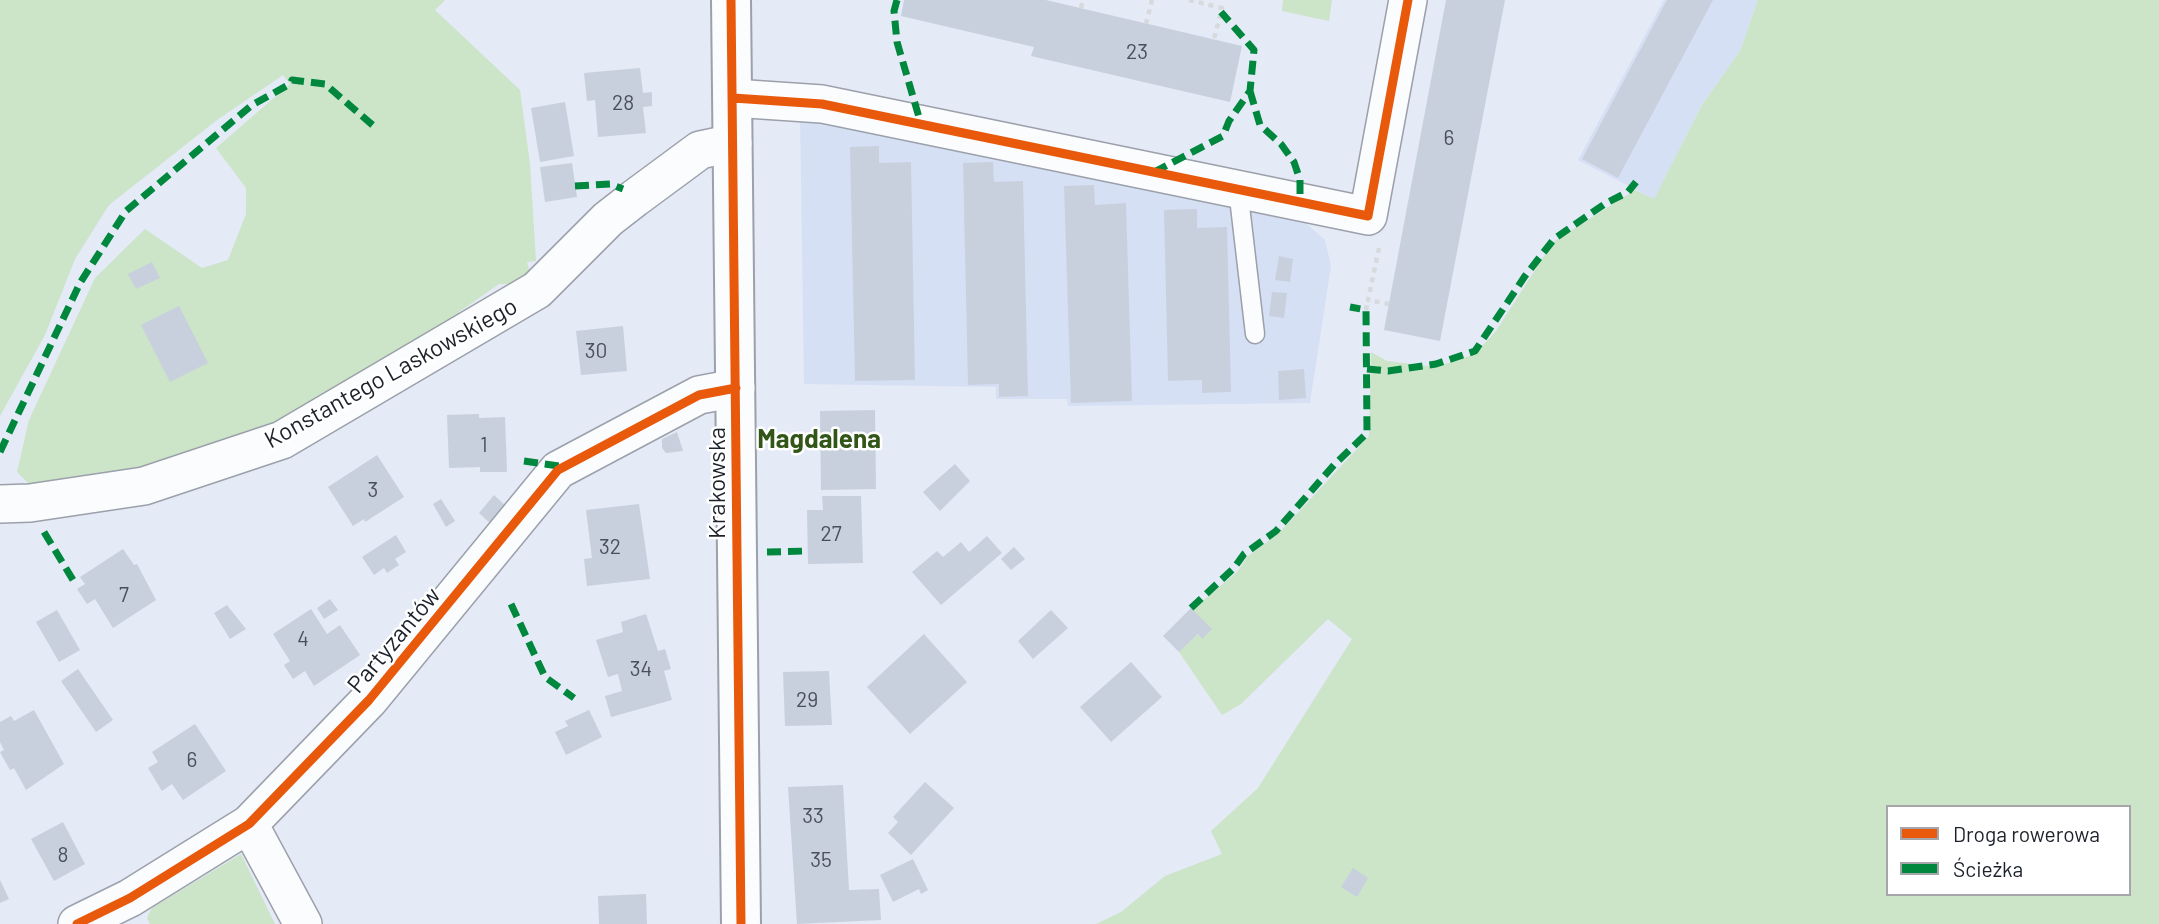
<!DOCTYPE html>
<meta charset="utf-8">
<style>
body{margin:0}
#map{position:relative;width:2159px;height:924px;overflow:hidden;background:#e4eaf6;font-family:Barlow,sans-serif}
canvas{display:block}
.legend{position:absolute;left:1886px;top:805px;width:245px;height:91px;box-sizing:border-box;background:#fff;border:2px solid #a4a6aa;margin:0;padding:9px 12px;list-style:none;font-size:21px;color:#1c212a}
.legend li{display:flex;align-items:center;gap:14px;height:35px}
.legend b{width:35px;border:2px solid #a4a6aa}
</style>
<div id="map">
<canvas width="2159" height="924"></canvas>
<ul class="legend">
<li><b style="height:9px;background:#e8590c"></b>Droga rowerowa</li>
<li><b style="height:9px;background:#00873e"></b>Ścieżka</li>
</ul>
</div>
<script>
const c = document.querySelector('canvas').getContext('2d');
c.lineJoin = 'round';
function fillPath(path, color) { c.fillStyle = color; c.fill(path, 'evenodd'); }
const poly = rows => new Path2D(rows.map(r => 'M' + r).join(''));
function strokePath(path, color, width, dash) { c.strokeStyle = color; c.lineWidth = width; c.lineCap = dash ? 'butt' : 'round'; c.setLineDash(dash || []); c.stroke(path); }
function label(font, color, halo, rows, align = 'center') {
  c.font = font + ' Barlow,sans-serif'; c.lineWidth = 5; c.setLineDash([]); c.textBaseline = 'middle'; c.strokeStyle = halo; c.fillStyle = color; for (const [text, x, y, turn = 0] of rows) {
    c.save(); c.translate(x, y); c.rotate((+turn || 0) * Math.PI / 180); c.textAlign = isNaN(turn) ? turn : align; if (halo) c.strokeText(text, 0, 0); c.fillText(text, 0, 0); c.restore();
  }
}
const built = poly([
 [1664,0,1758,0,1740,51,1702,105,1654,199,1578,160],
 [800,114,1300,218,1325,240,1331,266,1310,403,1068,406,1067,399,996,399,996,387,804,384]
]);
const green = poly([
 [0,0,445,0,435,10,520,90,530,164,536,261,527,262,531,276,514,284,499,284,459,312,447,335,298,424,140,480,34,489,17,472,29,420,95,278,145,229,202,268,228,260,246,214,246,188,216,148,290,84,283,75,217,120,109,205,75,259,45,335,0,416],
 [1283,0,1332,0,1329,21,1282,11],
 [1758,0,2159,0,2159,924,1096,924,1121,912,1165,876,1222,854,1211,831,1258,788,1352,639,1328,619,1241,704,1222,715,1179,652,1198,634,1202,639,1192,610,1238,571,1247,557,1278,534,1369,436,1371,352,1387,361,1436,367,1475,354,1496,331,1553,242,1635,190,1654,199,1702,105,1740,51],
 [1888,807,2129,807,2129,894,1888,894],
 [241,854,275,924,150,924,147,918,152,908]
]);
const building = poly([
 [904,0,1046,0,1242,46,1230,102,1031,56,1034,47,901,16],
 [1446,0,1505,0,1440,341,1384,330],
 [1667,0,1713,0,1618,178,1582,159],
 [640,68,643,93,652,92,652,106,643,107,646,133,598,137,595,100,587,101,584,73],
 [565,102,574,156,540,162,531,108],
 [879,146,879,163,911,162,915,380,855,381,850,147],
 [993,162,994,182,1023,181,1028,396,999,397,999,384,968,385,963,163],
 [572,163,577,197,545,202,540,167],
 [1094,185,1095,205,1126,203,1132,401,1071,403,1064,186],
 [1197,209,1197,228,1227,227,1231,392,1202,393,1202,380,1168,381,1164,210],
 [1279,256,1293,259,1290,282,1275,280],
 [152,262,160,278,136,289,128,274],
 [1272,292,1287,293,1284,318,1269,316],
 [179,306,208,363,170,382,141,325],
 [623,326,627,371,581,375,576,331],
 [1304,369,1306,398,1279,400,1278,371],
 [875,410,876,489,821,490,820,411],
 [479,414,479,418,505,417,507,472,480,472,480,467,449,468,447,415],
 [677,432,683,451,666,453,662,448,662,439],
 [377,455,404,497,365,522,364,519,353,526,328,487],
 [955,464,970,481,940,511,923,492],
 [494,495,507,507,492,525,479,513],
 [822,496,861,496,863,563,808,564,807,510,823,510],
 [441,499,455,521,446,527,433,504],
 [639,504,650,579,587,586,584,559,592,558,586,510],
 [396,535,406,552,395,559,399,565,387,573,384,568,374,575,362,557],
 [987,536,1002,553,941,605,912,572,937,551,943,557,961,542,969,552],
 [1014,547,1025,559,1011,570,1001,559],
 [123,549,134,565,137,564,156,600,113,628,95,599,87,604,77,589,85,584,80,577],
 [330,599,338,610,324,619,317,608],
 [227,605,246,629,230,639,214,613],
 [1191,608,1212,629,1202,639,1198,634,1179,652,1163,636],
 [311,609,327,634,340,625,360,655,314,686,305,671,293,679,284,665,290,661,273,634],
 [57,610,80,650,59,662,36,622],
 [1051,610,1068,628,1033,659,1018,641],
 [646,614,658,651,665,649,671,669,664,671,672,700,611,717,605,696,622,691,618,674,608,677,596,640,623,632,621,622],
 [924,634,967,682,910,734,867,687],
 [1131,662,1162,697,1111,742,1080,707],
 [78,669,113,720,96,732,61,681],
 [829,671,832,725,785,726,783,672],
 [34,710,64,764,26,790,14,768,10,770,0,752,4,750,0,742,0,722,11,716,14,721],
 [589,710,602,737,566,755,555,732,568,726,565,721],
 [195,724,226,771,183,800,172,784,162,791,148,768,158,762,152,752],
 [925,782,954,808,911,855,888,833,898,822,893,817],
 [843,785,849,890,879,889,881,920,797,924,788,787],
 [63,822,85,864,54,881,31,839],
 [913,859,928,890,921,894,919,889,893,902,880,875],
 [1353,868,1368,878,1357,897,1341,887],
 [0,880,9,899,0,903],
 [646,894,647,924,599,924,598,896]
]);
const path = poly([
 [1189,0,1222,8,1214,39],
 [1081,8,1083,0],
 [1146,24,1152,0],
 [1379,248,1368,300,1389,304],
 [1366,310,1368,300]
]);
const lane = poly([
 [1238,189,1255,334]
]);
const street = poly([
 [733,98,822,104,1368,216,1408,0],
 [0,504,30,503,144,486,282,440,537,290,608,219,635,198,700,150,733,143],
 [249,824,303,924],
 [77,924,130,898,249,824,369,700,558,470,699,395,736,388]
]);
const secondary = poly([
 [731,0,741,924]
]);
const quiet = poly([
 [897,0,894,11,897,42,921,124],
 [1250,91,1260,125,1281,144,1294,162,1300,180,1300,202],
 [1154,172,1223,136,1229,121,1250,91,1254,50,1221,12],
 [575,186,610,184,623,189],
 [1367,369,1388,371,1436,364,1475,351,1525,276,1554,239,1606,203,1628,192,1636,182],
 [0,452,80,283,126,211,252,105,290,84,292,80,325,84,376,128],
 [524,461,565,467],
 [44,532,73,580],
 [767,552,807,551],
 [511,604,545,677,574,698],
 [1191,608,1234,568,1244,554,1276,531,1334,465,1367,433,1366,310,1350,307]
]);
const cycleway = poly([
 [731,0,741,924],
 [733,98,822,104,1368,216,1408,0],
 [77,924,130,898,249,824,369,700,558,470,699,395,736,388]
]);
const numberNames = [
 ["23",1137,52],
 ["28",623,103],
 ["6",1449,138],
 ["30",596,351],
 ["1",484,445],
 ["3",373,490],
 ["27",831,534],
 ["32",610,547],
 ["7",124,595],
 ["4",303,639],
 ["34",641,669],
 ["29",807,700],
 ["6",192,760],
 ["33",813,816],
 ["8",63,855],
 ["35",821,860]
];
const streetNames = [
 ["Konstantego Laskowskiego",391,373,-29],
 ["Krakowska",717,483,-90],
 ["Partyzantów",394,640,-50]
];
const neighbourhoodNames = [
 ["Magdalena",819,439]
];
fillPath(built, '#d6e0f4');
fillPath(green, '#cce4c8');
fillPath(building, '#c8d0de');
strokePath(lane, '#9ba0aa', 21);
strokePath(street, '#9ba0aa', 40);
strokePath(secondary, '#9ba0aa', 42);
strokePath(path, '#d7dadd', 4.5, [5, 5]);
strokePath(lane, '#fbfcfe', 18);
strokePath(street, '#fbfcfe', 37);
strokePath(secondary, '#fbfcfe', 38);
strokePath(quiet, '#00873e', 7, [14, 7]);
strokePath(cycleway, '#e8590c', 9);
label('21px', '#4a505a', null, numberNames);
label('24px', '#1c212a', '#fff', streetNames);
label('bold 26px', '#325618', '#fff', neighbourhoodNames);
</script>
